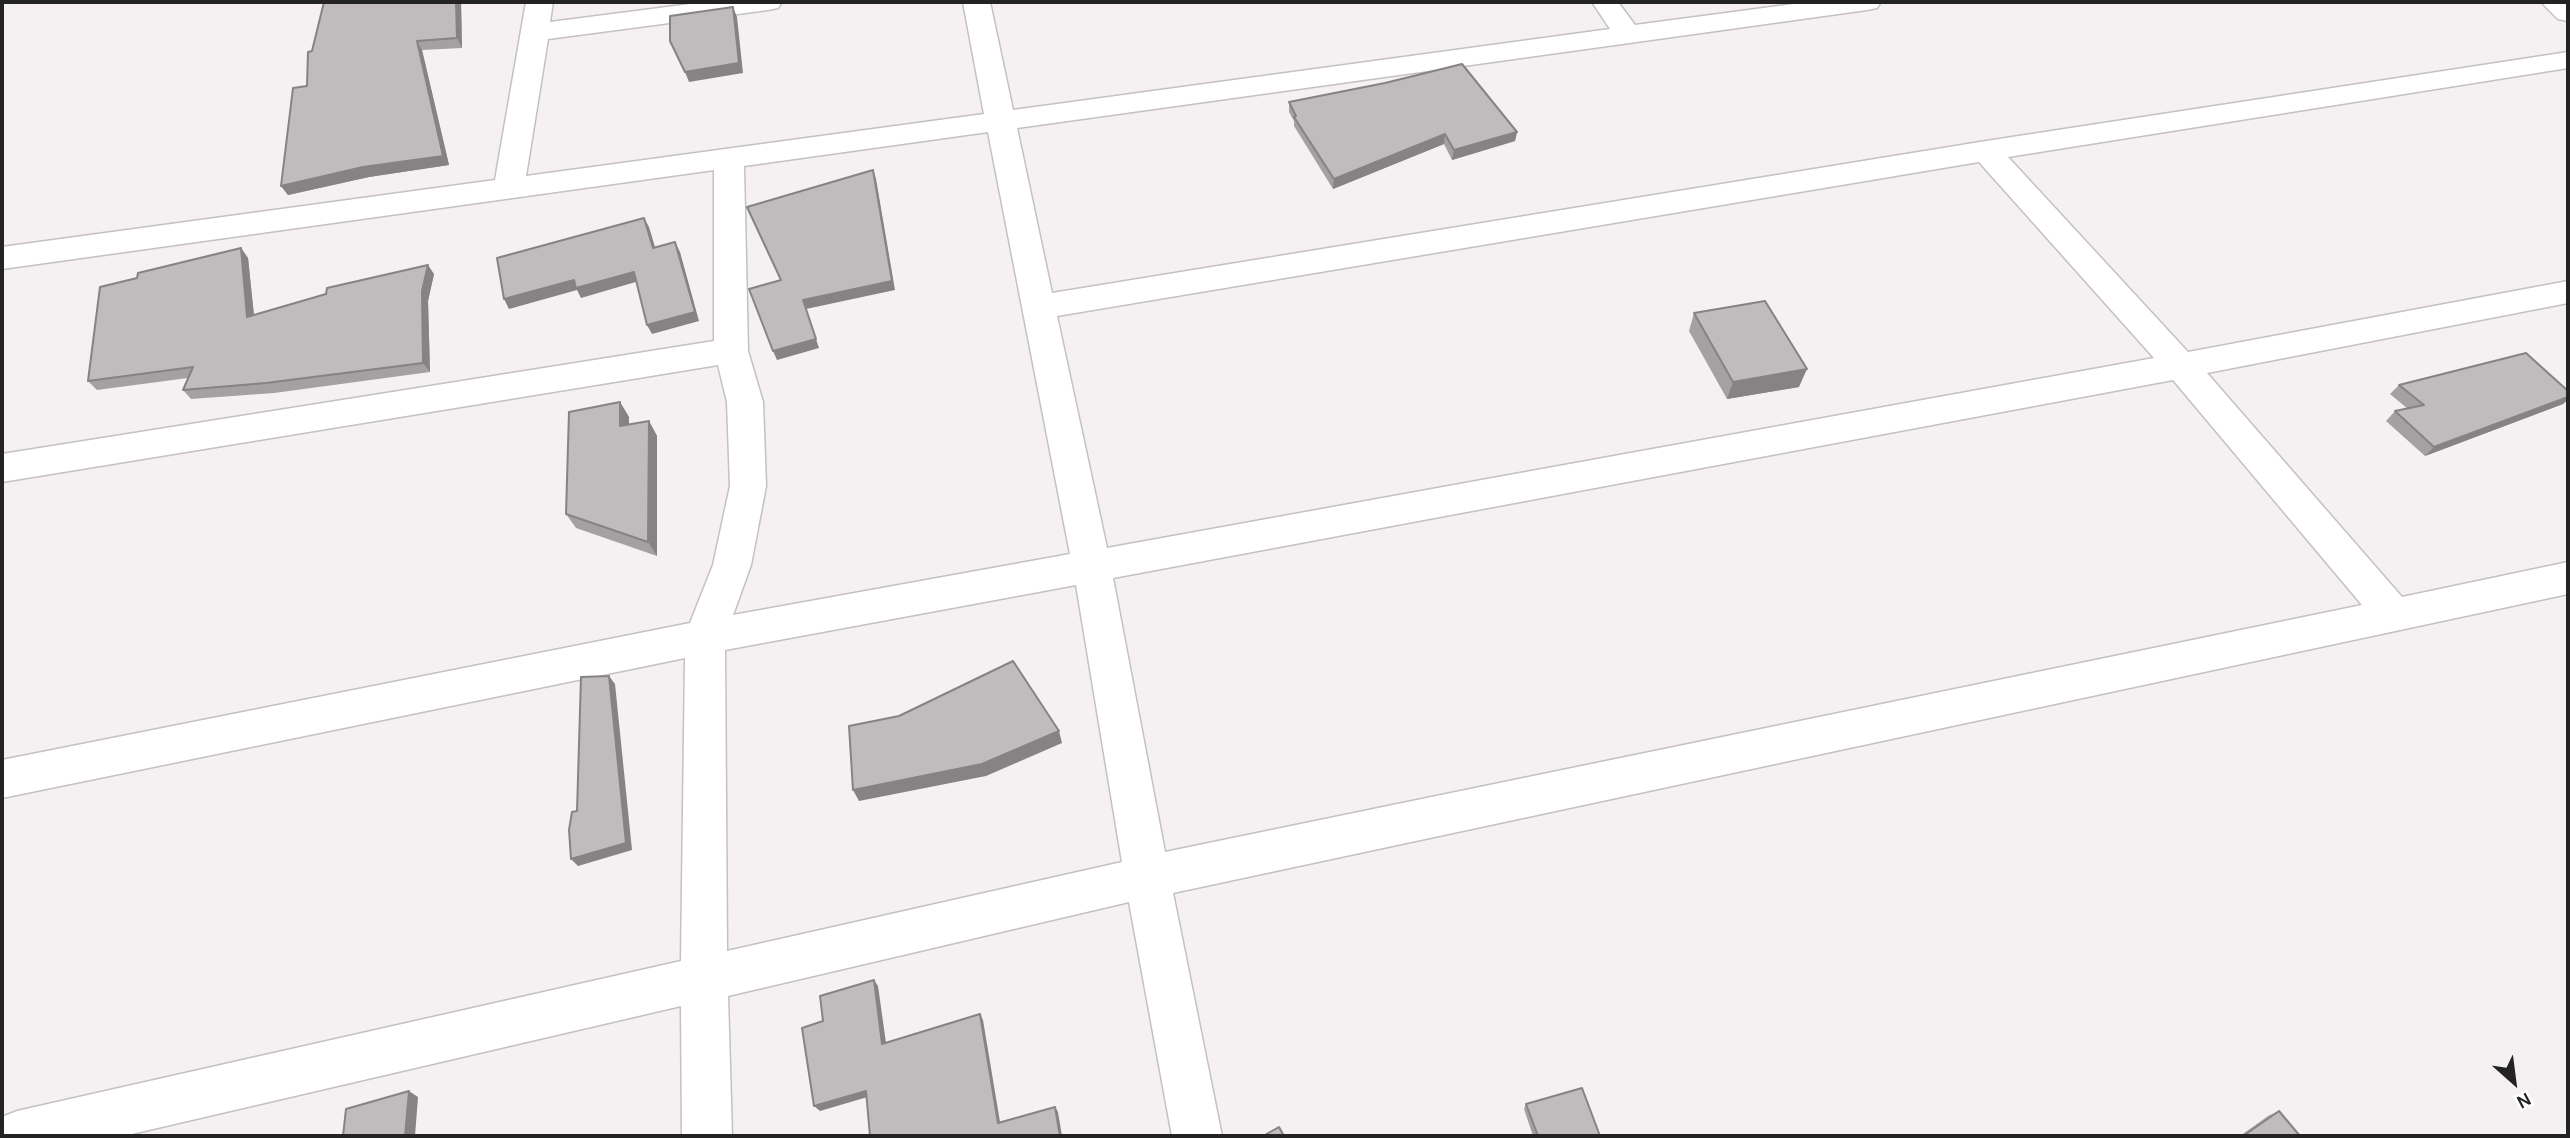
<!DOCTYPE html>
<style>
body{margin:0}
#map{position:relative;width:2570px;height:1138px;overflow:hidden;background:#f5f0f1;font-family:Karla,sans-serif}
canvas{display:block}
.frame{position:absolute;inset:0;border:4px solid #242323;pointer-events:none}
.north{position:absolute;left:2479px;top:1047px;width:70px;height:70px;-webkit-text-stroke:5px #fff;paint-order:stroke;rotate:152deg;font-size:19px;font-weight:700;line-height:28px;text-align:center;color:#242323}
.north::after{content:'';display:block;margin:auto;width:24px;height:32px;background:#242323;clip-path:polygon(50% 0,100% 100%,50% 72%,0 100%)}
</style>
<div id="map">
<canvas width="2570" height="1138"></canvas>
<div class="frame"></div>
<div class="north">N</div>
</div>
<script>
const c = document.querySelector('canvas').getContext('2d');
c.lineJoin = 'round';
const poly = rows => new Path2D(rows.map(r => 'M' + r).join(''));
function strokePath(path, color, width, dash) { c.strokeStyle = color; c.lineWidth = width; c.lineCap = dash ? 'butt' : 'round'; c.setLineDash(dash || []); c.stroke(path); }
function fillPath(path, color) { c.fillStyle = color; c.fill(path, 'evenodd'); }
const minor = poly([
 [526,2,553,2,550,22,706,2,782,2,778,8,768,10,548,39,526,176,984,114,963,2,990,2,1013,110,1610,29,1592,2,1618,2,1635,25,1809,2,1881,2,1877,8,1867,10,1017,128,1052,293,1986,141,2568,52,2568,68,2008,157,2188,352,2568,281,2568,303,2207,373,2402,597,2568,562,2568,594,1173,893,1222,1136,1172,1136,1129,902,728,996,732,1136,682,1136,681,1006,123,1136,2,1136,2,1117,17,1111,681,961,685,658,2,798,2,760,690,623,713,565,730,486,727,402,718,365,2,482,2,454,714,341,714,170,2,269,2,247,495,180,526,2],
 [988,132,1070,554,733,615,751,565,766,486,763,402,748,351,744,166,988,132],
 [1979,162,2154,358,1107,548,1057,316,1979,162],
 [2173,380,2362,605,1165,852,1113,578,2173,380],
 [1076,585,1122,862,727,951,725,650,1076,585],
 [2541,2,2568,2,2568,21,2558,19,2541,2]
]);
const wall = poly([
 [324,2,461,2,462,48,422,50,449,165,369,177,288,195,281,186,307,86,312,51],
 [673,2,700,2,673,4],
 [1289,102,1517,132,1515,141,1452,160,1444,144,1333,189,1294,126,1294,121,1289,112],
 [241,248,248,258,254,315,434,274,428,301,430,372,274,393,191,399,183,390,188,378,97,390,88,381,137,278],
 [1694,313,1799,387,1727,399,1689,331],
 [2399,385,2563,404,2425,456,2386,421,2395,411,2408,409,2390,394],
 [620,402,629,417,629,425,649,421,657,436,657,556,576,528,566,514],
 [1526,1104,1600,1136,1533,1136,1524,1109],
 [2279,1111,2300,1136,2240,1136,2268,1116]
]);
const shadedWall = poly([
 [456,2,461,2,462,48,457,38],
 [733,7,737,17,743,73,689,82,685,72],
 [417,41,422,50,449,165,369,177,288,195,281,186],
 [1517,132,1515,141,1452,160,1454,150],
 [1445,134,1444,144,1333,189,1334,179],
 [873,170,876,179,895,290,806,309,819,348,777,360,773,351,803,300],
 [644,218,649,227,658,257,653,248],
 [675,242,680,252,699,321,652,334,647,325],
 [241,248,248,258,255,326,247,317],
 [428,265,434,274,428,301,430,372,423,363,422,291],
 [634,272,639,281,581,298,577,290,509,309,504,299,574,280],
 [1807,369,1799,387,1727,399,1733,382],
 [2568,397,2568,400,2563,404,2425,456,2434,447],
 [620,402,629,417,629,441,620,426],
 [649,421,657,436,657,556,648,542],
 [609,676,615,684,632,850,578,866,571,859],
 [1059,731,1062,743,986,776,859,801,853,790],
 [874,980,878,986,887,1050,882,1044],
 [980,1014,983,1020,1001,1128,998,1123],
 [409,1091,418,1097,415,1136,405,1136],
 [866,1091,871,1096,820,1111,814,1106],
 [1055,1107,1058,1112,1062,1136,1060,1136]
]);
const building = poly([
 [324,2,456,2,457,38,417,41,443,156,363,167,281,186,293,88,307,86,308,52,312,51,324,2],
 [733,7,739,63,685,72,670,41,670,16,733,7],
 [1462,64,1517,132,1454,150,1445,134,1334,179,1294,117,1296,116,1289,102,1385,83,1462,64],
 [873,170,892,281,803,300,816,339,773,351,749,289,781,280,747,207,873,170],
 [644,218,653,248,675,242,695,312,647,325,634,272,576,288,574,280,504,299,497,258,644,218],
 [241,248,247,317,326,294,327,288,428,265,422,291,423,363,266,383,183,390,193,367,88,381,100,287,137,278,138,273,241,248],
 [1765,301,1807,369,1733,382,1694,313,1765,301],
 [2526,353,2568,391,2568,397,2434,447,2395,411,2424,405,2399,385,2526,353],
 [620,402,620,426,649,421,648,542,566,514,569,412,620,402],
 [1013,661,1059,731,982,764,853,790,849,726,899,716,1013,661],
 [609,676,626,843,571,859,569,830,572,812,577,811,581,677,609,676],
 [874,980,882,1044,980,1014,998,1123,1055,1107,1060,1136,870,1136,866,1091,814,1106,802,1028,823,1021,820,996,874,980],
 [1582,1088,1600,1136,1538,1136,1526,1104,1582,1088],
 [409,1091,405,1136,343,1136,346,1109,409,1091],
 [2279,1111,2300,1136,2243,1136,2279,1111],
 [1279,1127,1284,1136,1263,1136,1279,1127]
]);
strokePath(minor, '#c5c0c1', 3);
fillPath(minor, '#fff');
fillPath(wall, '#a5a1a2');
fillPath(shadedWall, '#868384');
fillPath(building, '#c0bbbc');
strokePath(building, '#868384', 2);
</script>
